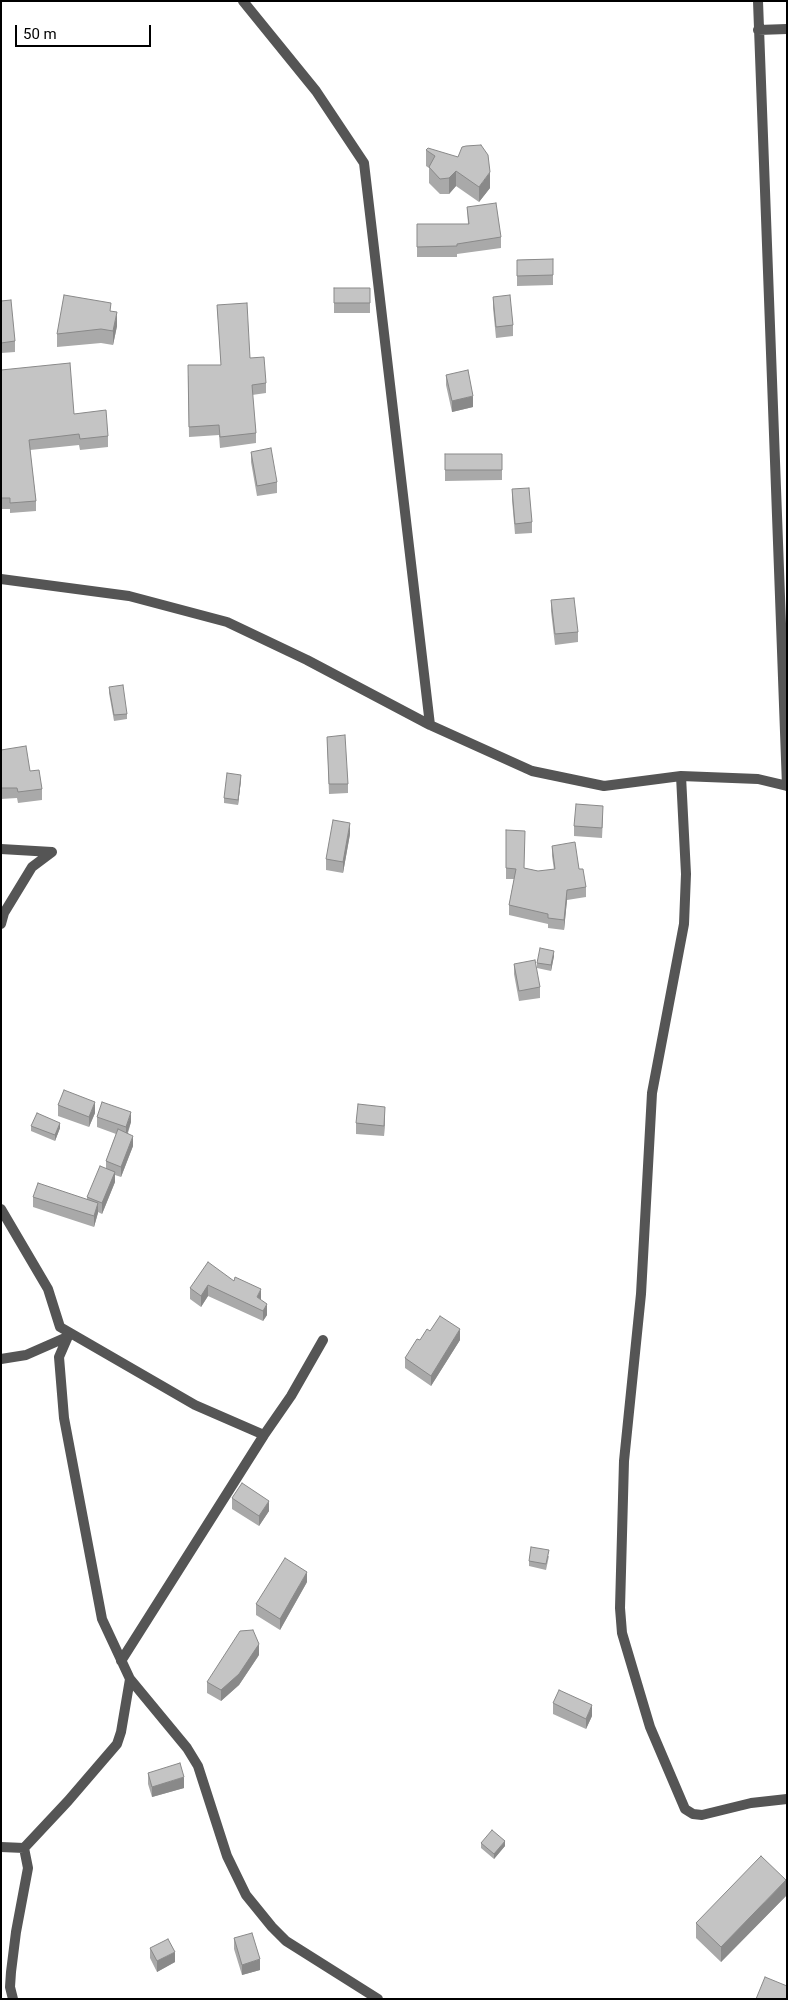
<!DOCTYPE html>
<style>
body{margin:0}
#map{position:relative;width:788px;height:2000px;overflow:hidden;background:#fff;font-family:Roboto,sans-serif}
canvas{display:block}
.frame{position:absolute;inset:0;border:2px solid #000;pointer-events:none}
.scale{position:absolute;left:15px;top:25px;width:136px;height:22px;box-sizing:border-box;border:2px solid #000;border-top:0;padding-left:6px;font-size:15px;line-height:18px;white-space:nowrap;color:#000;-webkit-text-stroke:4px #fff;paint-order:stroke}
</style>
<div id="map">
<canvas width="788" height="2000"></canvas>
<div class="frame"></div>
<div class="scale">50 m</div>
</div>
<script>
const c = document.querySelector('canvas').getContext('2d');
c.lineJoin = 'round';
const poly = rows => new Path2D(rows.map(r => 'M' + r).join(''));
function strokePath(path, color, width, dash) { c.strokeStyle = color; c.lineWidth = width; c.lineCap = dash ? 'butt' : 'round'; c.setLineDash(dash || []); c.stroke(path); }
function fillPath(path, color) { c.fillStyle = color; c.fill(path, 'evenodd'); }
const minor = poly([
 [243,1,316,91,364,163,430,725],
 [758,1,787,786],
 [758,30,787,29],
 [1,579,129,596,227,622,307,660,430,725,532,771,604,786,681,776,758,779,787,786],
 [681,776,686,874,684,924,652,1093,641,1294,624,1461,620,1608,622,1633,650,1727,685,1809,693,1814,702,1815,751,1803,787,1799],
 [1,849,52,852],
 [1,924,4,913,32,867,52,852],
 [1,1209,48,1289,60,1327,195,1405,264,1435],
 [69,1334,59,1357,64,1418,102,1619,130,1679,187,1748,198,1766,227,1856,246,1895,272,1927,286,1941,378,1999],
 [1,1359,26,1355,67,1337],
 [121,1661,264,1435,291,1396,323,1340],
 [1,1847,24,1848,68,1801,117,1744,121,1732,130,1679],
 [13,1999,10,1987,11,1972,16,1932,28,1868,24,1848]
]);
const wall = poly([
 [426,150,490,188,479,202,456,186,449,194,440,194,429,183,429,168,426,166],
 [467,207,501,237,501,248,457,254,457,257,417,257,417,224,468,224],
 [553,259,553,285,517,286,517,260],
 [334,288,370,288,370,313,334,313],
 [493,297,513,325,513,336,496,338,493,308],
 [1,301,15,341,15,352,1,353],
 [217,305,250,358,266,383,266,393,252,395,256,433,256,443,220,448,219,435,189,437,188,376,221,365],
 [111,311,117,326,113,345,101,343,57,347,57,334],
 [1,370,74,414,108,436,108,447,80,450,79,445,30,450,36,501,36,511,10,513,10,509,1,509],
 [446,375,473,407,452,412,446,385],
 [251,452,277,482,277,493,257,496,251,462],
 [445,454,502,454,502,480,445,481],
 [512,489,532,522,532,533,515,534,512,500],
 [551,600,578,632,578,642,555,645,551,611],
 [109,687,127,714,127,719,114,721,109,693],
 [327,737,348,784,348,793,329,794],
 [1,750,30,771,42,789,42,800,18,803,17,798,1,799],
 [241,780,238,805,224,803,224,798],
 [603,817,602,838,574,836,574,826],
 [506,830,524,868,538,871,554,870,552,856,552,846,579,869,586,887,586,897,567,900,564,930,548,928,548,924,509,915,509,905,514,879,506,879],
 [350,834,343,873,326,870,326,859],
 [554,956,551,971,537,968,537,963],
 [514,964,540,987,540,998,519,1001,514,974],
 [58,1105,95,1113,89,1127,58,1116],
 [97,1117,131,1122,128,1133,133,1146,121,1177,115,1175,115,1182,102,1214,98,1212,94,1227,33,1207,33,1197,87,1199,87,1197,106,1168,106,1161,116,1134,97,1127],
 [385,1117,384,1136,356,1134,356,1123],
 [31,1126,60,1128,55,1141,31,1131],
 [234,1281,261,1300,267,1315,263,1321,208,1296,201,1307,190,1299,190,1288],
 [430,1331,460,1340,431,1386,405,1368,405,1358,420,1340],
 [232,1498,269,1511,259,1526,232,1509],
 [549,1556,546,1570,529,1566,529,1561],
 [307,1582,280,1630,256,1615,256,1604],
 [259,1655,239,1685,221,1701,207,1693,207,1682],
 [553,1703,592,1716,586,1729,553,1714],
 [148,1773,184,1788,152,1797,148,1784],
 [481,1843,505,1846,494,1859,481,1848],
 [786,1896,721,1962,696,1938,696,1923],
 [234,1938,260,1970,242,1975,234,1949],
 [150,1948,175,1962,157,1972,150,1958]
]);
const shadedWall = poly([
 [456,171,456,186,449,194,449,178],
 [490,172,490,188,479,202,479,187],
 [117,312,117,326,113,345,113,331],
 [473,396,473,407,452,412,452,401],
 [241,775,241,780,238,805,238,800],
 [350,823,350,834,343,873,343,862],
 [567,890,567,900,564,930,564,920],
 [554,951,554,956,551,971,551,965],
 [95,1102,95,1113,89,1127,89,1117],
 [385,1107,385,1117,384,1136,384,1126],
 [131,1112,131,1122,126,1137,126,1127],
 [60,1123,60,1128,55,1141,55,1135],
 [133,1136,133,1146,121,1177,121,1167],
 [115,1172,115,1182,102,1214,102,1203],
 [98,1203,98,1213,94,1227,94,1216],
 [208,1285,208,1296,201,1307,201,1296],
 [261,1289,261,1300,257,1297],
 [267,1304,267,1315,263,1321,263,1311],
 [460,1329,460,1340,431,1386,431,1376],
 [269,1501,269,1511,259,1526,259,1516],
 [307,1572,307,1582,280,1630,280,1619],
 [259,1644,259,1655,239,1685,221,1701,221,1690],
 [592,1705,592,1716,586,1729,586,1719],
 [184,1777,184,1788,152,1797,152,1787],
 [505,1841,505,1846,494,1859,494,1854],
 [786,1880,786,1896,721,1962,721,1947],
 [175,1952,175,1962,157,1972,157,1961],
 [260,1959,260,1970,242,1975,242,1965]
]);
const building = poly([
 [481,145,488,155,490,172,479,187,456,171,449,178,440,179,429,167,435,156,426,150,428,148,458,157,462,147,466,146,481,145],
 [496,203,501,237,457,244,457,246,417,247,417,224,469,224,467,207,496,203],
 [553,259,553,275,517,276,517,260,553,259],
 [334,288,370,288,370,303,334,303,334,288],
 [64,295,111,303,110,311,117,312,113,331,101,329,57,334,64,295],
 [510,295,513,325,496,327,493,297,510,295],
 [11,300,15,341,1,343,1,301,11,300],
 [247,303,250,358,264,357,266,383,252,385,256,433,220,437,219,425,189,427,188,365,221,365,217,305,247,303],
 [70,363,74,414,106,410,108,436,80,439,79,434,29,440,36,501,10,503,10,498,1,498,1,370,70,363],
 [468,370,473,396,452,401,446,375,468,370],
 [271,448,277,482,257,486,251,452,271,448],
 [445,454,502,454,502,470,445,470,445,454],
 [529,488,532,522,515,524,512,489,529,488],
 [574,598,578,632,555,634,551,600,574,598],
 [123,685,127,714,114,715,109,687,123,685],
 [345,735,348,784,329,784,327,737,345,735],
 [26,746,30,771,39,770,42,789,18,792,17,788,1,788,1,750,26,746],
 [227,773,241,775,238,800,224,798,227,773],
 [576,804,603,806,602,828,574,826,576,804],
 [333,820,350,823,343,862,326,859,333,820],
 [506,830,525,831,524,868,538,871,555,869,552,846,575,842,579,869,583,869,586,887,567,890,564,920,548,918,548,914,509,905,516,869,506,868,506,830],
 [540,948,554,951,551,965,537,963,540,948],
 [535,960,540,987,519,991,514,964,535,960],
 [64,1090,95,1102,89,1117,58,1105,64,1090],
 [102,1102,131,1112,126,1127,97,1117,102,1102],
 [358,1104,385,1107,384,1126,356,1123,358,1104],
 [37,1113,60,1123,55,1135,31,1126,37,1113],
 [118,1129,133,1136,121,1167,106,1161,118,1129],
 [100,1166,115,1172,102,1203,87,1197,100,1166],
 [38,1183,98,1203,94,1216,33,1197,38,1183],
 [208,1262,234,1281,235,1277,261,1289,257,1297,267,1304,263,1311,208,1285,201,1296,190,1288,208,1262],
 [440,1316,460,1329,431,1376,405,1358,417,1339,420,1340,427,1329,430,1331,440,1316],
 [242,1483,269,1501,259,1516,232,1498,242,1483],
 [531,1547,549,1550,546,1564,529,1561,531,1547],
 [285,1558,307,1572,280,1619,256,1604,285,1558],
 [253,1630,259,1644,239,1674,221,1690,207,1682,240,1631,253,1630],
 [559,1690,592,1705,586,1719,553,1703,559,1690],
 [180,1763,184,1777,152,1787,148,1773,180,1763],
 [492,1830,505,1841,494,1854,481,1843,492,1830],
 [761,1856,786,1880,721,1947,696,1923,761,1856],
 [252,1933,260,1959,242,1965,234,1938,252,1933],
 [168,1939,175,1952,157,1961,150,1948,168,1939],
 [765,1977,787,1986,787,1999,756,1999,765,1977]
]);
strokePath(minor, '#555', 10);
fillPath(wall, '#a9a9a9');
fillPath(shadedWall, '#898989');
fillPath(building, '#c4c4c4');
strokePath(building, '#898989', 1);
</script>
